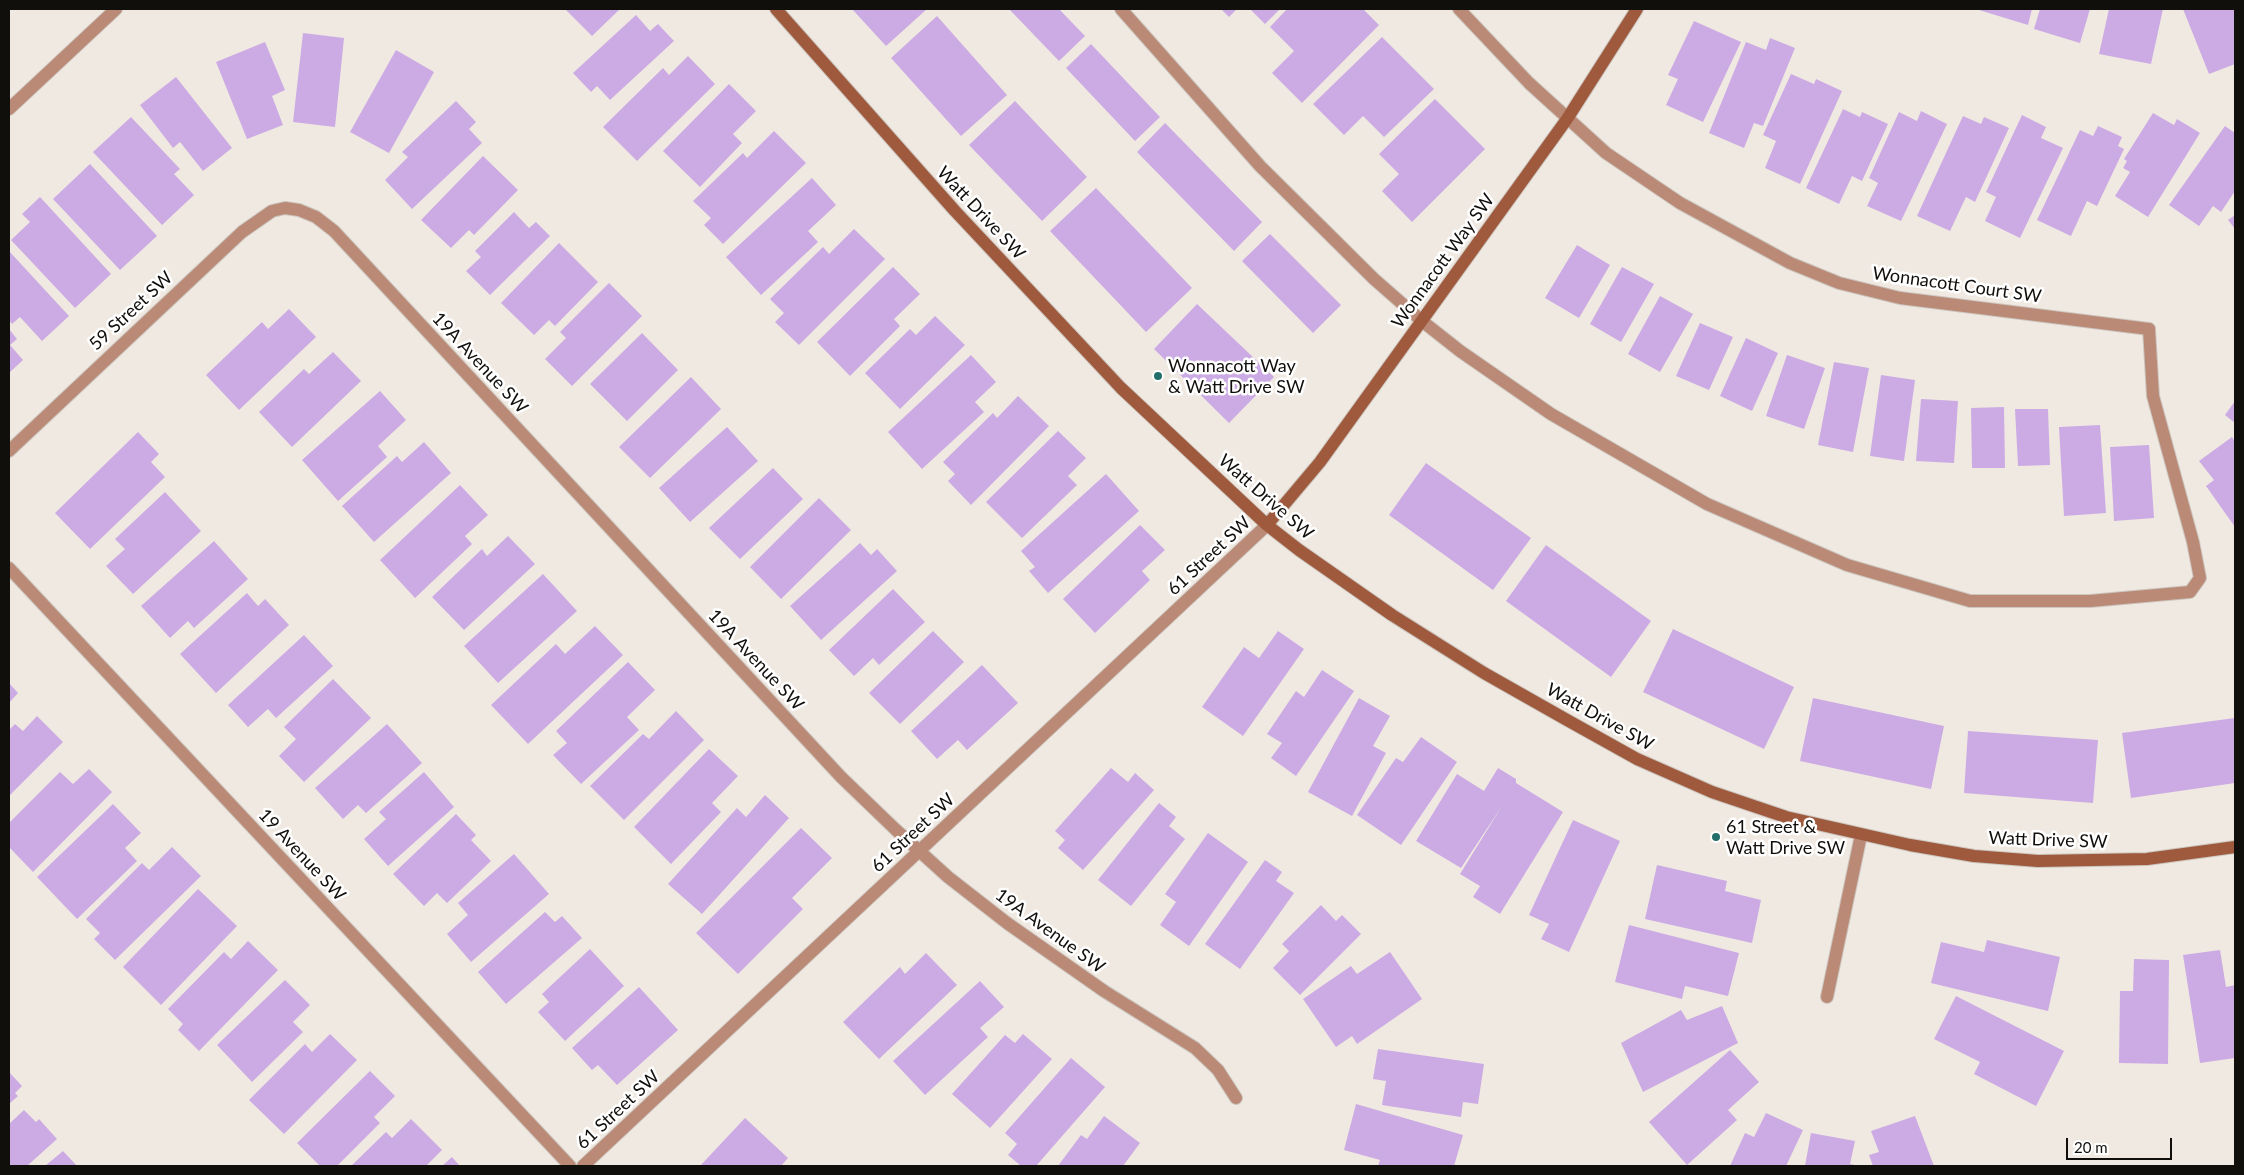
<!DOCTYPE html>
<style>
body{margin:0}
#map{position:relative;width:2244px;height:1175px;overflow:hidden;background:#f0e9e1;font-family:Lato,sans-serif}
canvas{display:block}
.frame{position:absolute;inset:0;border:10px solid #110f0c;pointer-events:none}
.scale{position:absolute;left:2066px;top:1138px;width:106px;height:22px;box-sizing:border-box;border:2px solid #110f0c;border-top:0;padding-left:6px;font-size:15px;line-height:18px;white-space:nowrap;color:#110f0c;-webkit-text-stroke:4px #fff;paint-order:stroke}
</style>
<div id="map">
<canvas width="2244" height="1175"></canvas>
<div class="frame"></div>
<div class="scale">20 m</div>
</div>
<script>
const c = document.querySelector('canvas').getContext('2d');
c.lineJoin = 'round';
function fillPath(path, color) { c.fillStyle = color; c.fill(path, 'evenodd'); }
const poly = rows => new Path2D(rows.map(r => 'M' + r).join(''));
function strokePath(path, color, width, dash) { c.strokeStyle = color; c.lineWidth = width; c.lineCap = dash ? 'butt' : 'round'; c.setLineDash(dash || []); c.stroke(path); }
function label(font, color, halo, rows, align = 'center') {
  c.font = font + ' Lato,sans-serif'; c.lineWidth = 5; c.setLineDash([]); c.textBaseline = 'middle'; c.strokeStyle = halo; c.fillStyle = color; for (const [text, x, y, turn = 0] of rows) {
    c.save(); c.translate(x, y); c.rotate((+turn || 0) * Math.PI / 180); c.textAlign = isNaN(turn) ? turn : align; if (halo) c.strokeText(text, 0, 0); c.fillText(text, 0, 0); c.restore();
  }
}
const building = poly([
 [565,9,620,9,592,36],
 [852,9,927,9,886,46],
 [1009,9,1059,9,1085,36,1059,61],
 [1221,9,1237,9,1229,17],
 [1250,9,1280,9,1265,24],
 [1287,9,1363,9,1379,25,1302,103,1272,73,1294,51,1270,27],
 [1980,9,2032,9,2028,25,1979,10],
 [2040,9,2090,9,2080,43,2034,29],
 [2109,9,2163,9,2151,64,2099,54],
 [2183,9,2235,9,2235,64,2209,74],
 [636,15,650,31,658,24,674,41,610,100,597,86,591,92,573,73],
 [937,16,1007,95,961,136,891,58],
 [1694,21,1741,42,1703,122,1666,105,1678,79,1668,75],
 [303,33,344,38,335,127,293,122],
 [1382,37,1434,89,1384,137,1363,116,1344,135,1313,104],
 [1770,38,1795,48,1763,126,1754,123,1744,148,1709,133,1746,42,1766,50],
 [265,42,285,90,272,96,283,125,247,139,216,62],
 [1091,44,1160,117,1135,141,1066,68],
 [396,50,434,72,389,153,350,132],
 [688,56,715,84,637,161,603,127,663,68,669,75],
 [1791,74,1814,84,1816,79,1842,91,1800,184,1765,168,1776,141,1763,135],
 [176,77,232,148,203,171,180,142,173,148,140,105],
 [729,84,756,111,733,134,742,143,700,187,663,151],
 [1435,99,1485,149,1412,222,1382,191,1399,174,1379,154],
 [456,101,476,122,469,129,482,143,412,209,385,180,408,157,402,152],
 [1015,101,1087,177,1042,221,969,145],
 [1843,109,1860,117,1862,112,1888,124,1862,181,1852,176,1839,204,1806,188],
 [1921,111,1947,124,1901,221,1867,206,1878,183,1869,178,1899,112,1917,121],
 [2153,113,2174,125,2177,119,2200,133,2148,217,2115,196,2130,172,2123,168,2127,161,2124,159],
 [2022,115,2046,127,2041,138,2063,148,2020,238,1985,221,1996,197,1986,192],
 [1963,116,1981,124,1984,117,2009,128,1975,202,1966,197,1950,231,1917,216],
 [131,117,180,169,174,174,194,195,162,225,93,152],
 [1165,123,1262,222,1234,251,1137,152],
 [2098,126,2122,137,2118,146,2124,149,2097,206,2087,201,2071,236,2037,220,2080,130,2093,136],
 [2225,126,2235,133,2235,191,2221,212,2213,206,2199,226,2169,205],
 [774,131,806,163,723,244,704,225,711,218,693,201,743,153,747,158],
 [483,156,518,190,474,235,469,230,451,248,421,220],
 [90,164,157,236,120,270,53,199],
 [812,178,836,205,808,231,818,242,761,295,726,257],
 [1096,188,1192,288,1146,332,1050,231],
 [40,197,111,274,75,308,11,240,30,222,22,214],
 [514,212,529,228,536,222,550,236,490,295,466,271,481,257,475,251],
 [2235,215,2235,229,2228,220],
 [854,229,885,259,799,345,775,322,784,313,770,299,823,247,829,254],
 [1270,234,1341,305,1313,333,1242,261],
 [559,243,598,282,555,326,549,320,534,335,501,303],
 [1577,245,1610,265,1579,318,1545,298],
 [9,251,69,316,42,341,20,317,12,324,9,320],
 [893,267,920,294,894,319,900,326,850,376,817,342],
 [1622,267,1654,284,1621,342,1590,324],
 [609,283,642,316,572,386,545,359,566,338,560,332],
 [1660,296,1693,314,1660,372,1628,354],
 [1197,304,1274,377,1229,423,1154,349],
 [289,309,316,337,239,410,206,375,262,322,268,329],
 [935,316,965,345,900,409,865,373,910,329,916,335],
 [1700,323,1733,337,1709,390,1676,376],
 [9,329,17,339,10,345,23,360,9,373],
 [642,333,678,370,627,421,590,384],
 [1746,338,1778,353,1752,411,1720,396],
 [333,352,361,381,292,447,259,412,304,369,309,374],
 [971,355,996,382,975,402,984,412,922,469,888,432],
 [1787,355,1825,368,1804,429,1766,416],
 [1834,362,1869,368,1853,452,1818,445],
 [1881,375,1915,380,1904,461,1870,456],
 [691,377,721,409,650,478,619,447],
 [380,391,406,420,378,446,387,457,338,501,302,460],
 [1018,396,1049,426,971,505,948,481,955,474,943,462,993,413,997,418],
 [1921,399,1958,401,1954,463,1916,461],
 [2235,401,2235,423,2225,415],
 [2004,407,2005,468,1972,468,1971,408],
 [2015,409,2048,409,2050,465,2018,466],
 [2100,425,2106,513,2064,516,2059,427],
 [727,427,758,461,690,522,659,488],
 [1058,431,1086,458,1068,476,1077,485,1022,538,986,502],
 [138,432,159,454,151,462,165,477,90,549,55,513],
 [2232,437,2235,442,2235,527,2206,486,2214,480,2199,461],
 [424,442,451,473,374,542,342,506,397,456,402,462],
 [2149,445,2154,518,2114,521,2110,447],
 [1426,463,1531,538,1493,590,1389,515],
 [773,468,803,499,740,559,709,528],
 [1106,474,1139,511,1048,593,1029,571,1035,567,1021,551],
 [460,485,488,515,465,536,472,544,415,598,380,560],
 [165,492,201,531,133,594,106,566,125,549,115,539],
 [819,498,851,530,781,599,750,567],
 [1140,525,1165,550,1142,571,1150,580,1095,633,1063,599],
 [508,536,535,564,464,630,432,597,482,549,487,556],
 [214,541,248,579,194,628,188,621,170,638,141,606],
 [860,543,871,555,877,549,897,571,821,640,790,606],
 [1546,545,1651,621,1611,677,1506,601],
 [543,574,577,611,498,683,464,646],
 [893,589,925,622,879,665,873,658,854,676,829,650],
 [247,593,258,606,265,599,289,625,216,693,180,654],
 [595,626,623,655,528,744,491,705,556,644,565,654],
 [1673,629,1794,687,1764,749,1643,692],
 [933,631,964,662,900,724,869,693],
 [1278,631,1304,649,1243,736,1202,707,1244,647,1259,658],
 [304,635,333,666,276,718,268,709,248,727,228,705],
 [628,662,655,690,627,717,639,730,581,784,553,755,567,743,556,731],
 [982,665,1018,703,967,750,958,740,937,759,911,731],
 [1322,670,1354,691,1296,776,1271,758,1282,743,1267,734,1296,691,1304,697],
 [333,679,371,718,304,782,279,756,296,739,284,727],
 [9,683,18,693,9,703],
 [1359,698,1390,716,1373,746,1386,753,1352,816,1308,792],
 [1813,698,1944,726,1931,789,1800,761],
 [676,711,704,740,624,820,590,786,643,734,649,739],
 [37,716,63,742,9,796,9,730,15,724,23,731],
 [2235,718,2235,783,2131,798,2122,733],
 [387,724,422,763,366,813,358,805,343,819,315,788],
 [1968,731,2098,740,2093,803,1964,793],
 [1421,737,1457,762,1401,845,1357,815,1396,758,1403,762],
 [709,749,738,776,712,803,721,812,671,864,634,827],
 [1111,768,1128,782,1135,773,1154,790,1083,870,1058,848,1065,840,1055,831],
 [1498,768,1516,779,1516,783,1563,812,1500,914,1473,897,1480,886,1460,874,1502,806,1461,868,1416,841,1457,774,1484,791],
 [89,769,112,792,33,872,9,847,9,823,60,772,73,784],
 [424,772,454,807,388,866,364,839,386,819,379,812],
 [765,795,789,818,702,914,668,884,737,808,746,817],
 [1159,803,1176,817,1169,826,1185,839,1131,906,1098,880],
 [113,804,141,833,125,848,137,861,77,919,37,877],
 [456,814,476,835,471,840,491,861,447,903,437,893,424,906,393,874],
 [1573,820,1620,841,1569,952,1541,939,1549,924,1529,915],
 [801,828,832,858,792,898,803,909,738,974,696,933],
 [1208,833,1248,862,1189,946,1160,925,1176,902,1165,894],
 [172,847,201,876,115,960,94,939,100,933,86,919,142,863,149,870],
 [514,854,549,894,471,962,447,934,468,915,458,903],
 [1265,860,1282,872,1276,881,1294,893,1240,969,1205,944],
 [1657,865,1727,881,1725,891,1761,900,1752,943,1645,919],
 [198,889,237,926,161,1005,123,967],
 [1321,905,1336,921,1342,915,1361,934,1300,995,1273,968,1289,951,1282,944],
 [545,912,555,922,562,916,582,938,506,1004,478,972],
 [1629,925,1739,953,1728,996,1685,986,1682,999,1615,982],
 [1987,940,2060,957,2048,1011,1931,983,1941,942,1984,952],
 [248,941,278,970,199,1051,178,1030,183,1024,168,1009,224,952,231,959],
 [590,949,624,986,565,1041,538,1012,549,1002,542,994],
 [2220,950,2226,987,2235,985,2235,1058,2200,1063,2183,955],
 [1390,952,1422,999,1357,1044,1352,1036,1336,1047,1303,999,1351,966,1357,974],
 [926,953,957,985,879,1059,843,1022,900,967,905,974],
 [2134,959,2169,960,2168,1064,2119,1063,2120,991,2133,991],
 [285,980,310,1005,293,1022,303,1032,252,1082,217,1045],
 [980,981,1004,1007,980,1028,988,1037,925,1095,893,1061],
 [639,987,678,1030,617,1085,598,1065,592,1070,572,1048],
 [1956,996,2064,1051,2036,1106,1974,1074,1980,1062,1934,1039],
 [1722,1006,1738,1043,1643,1092,1621,1043,1681,1010,1687,1020],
 [330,1034,357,1060,284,1134,249,1100,305,1044,312,1052],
 [1023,1034,1052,1059,990,1128,952,1094,1005,1035,1015,1043],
 [1378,1049,1484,1064,1478,1104,1463,1102,1461,1117,1382,1105,1386,1081,1373,1079],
 [1730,1050,1759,1082,1728,1110,1737,1120,1687,1165,1649,1122],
 [1071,1058,1105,1087,1036,1166,1021,1166,1008,1155,1017,1144,1005,1133],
 [370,1071,395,1096,374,1117,380,1123,337,1166,320,1166,297,1143],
 [9,1072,22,1086,15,1093,18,1096,9,1104],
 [1356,1104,1463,1135,1454,1166,1378,1166,1380,1160,1344,1150],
 [24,1110,36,1122,39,1119,57,1139,27,1166,9,1166,9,1124],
 [1766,1113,1803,1130,1786,1166,1730,1166,1745,1133,1754,1137],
 [1104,1116,1140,1143,1123,1166,1058,1166,1081,1135,1087,1139],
 [1915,1116,1934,1166,1873,1166,1869,1155,1879,1152,1871,1131],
 [745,1118,788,1158,781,1166,700,1166],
 [411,1119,442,1150,426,1166,351,1166,386,1132,392,1138],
 [1811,1133,1855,1141,1850,1164,1859,1166,1805,1166],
 [63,1151,77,1166,45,1166],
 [452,1157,460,1166,442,1166]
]);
const lane = poly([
 [1121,9,1260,166,1374,279,1422,321,1460,351,1551,414,1707,504,1847,565,1970,601,2090,601,2190,592,2200,578,2193,542,2153,396,2149,329],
 [9,109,116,9]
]);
const street = poly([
 [1459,9,1529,83,1606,153,1680,203,1790,263,1839,283,1900,298,2149,329],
 [9,451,242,232,272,211,285,208,299,210,316,217,334,231,841,777,895,829,948,877,1007,923,1104,991,1195,1048,1218,1070,1236,1098],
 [9,568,570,1166],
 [1827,997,1861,835],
 [583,1166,1267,525]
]);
const secondary = poly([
 [776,9,955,211,1121,388,1267,525,1299,550,1392,615,1484,673,1567,720,1637,759,1712,792,1786,817,1910,845,1974,856,2038,861,2147,859,2235,847],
 [1267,525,1320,462,1567,119,1637,9]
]);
const markers = [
 [1158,376,5,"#246e69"],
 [1716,837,5,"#246e69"]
];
const streetNames = [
 ["Watt Drive SW",981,213,47],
 ["Wonnacott Way SW",1443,261,-54],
 ["Wonnacott Court SW",1957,285,8],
 ["59 Street SW",131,311,-43],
 ["19A Avenue SW",480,363,47],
 ["Watt Drive SW",1266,497,41],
 ["61 Street SW",1209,556,-43],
 ["19A Avenue SW",756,660,47],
 ["Watt Drive SW",1600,717,29],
 ["61 Street SW",913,833,-43],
 ["Watt Drive SW",2048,840,2],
 ["19 Avenue SW",302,855,47],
 ["19A Avenue SW",1050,931,36],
 ["61 Street SW",618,1110,-43]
];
const poiNames = [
 ["Wonnacott Way",1168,366],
 ["& Watt Drive SW",1168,387],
 ["61 Street &",1726,827],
 ["Watt Drive SW",1726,848]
];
fillPath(building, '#ccabe4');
strokePath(lane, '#ccc6bf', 14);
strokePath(street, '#ccc6bf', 14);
strokePath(secondary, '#ccc6bf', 14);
strokePath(lane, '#ba8a77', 12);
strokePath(street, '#ba8a77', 12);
strokePath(secondary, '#9f5a3e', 12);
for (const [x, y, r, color] of markers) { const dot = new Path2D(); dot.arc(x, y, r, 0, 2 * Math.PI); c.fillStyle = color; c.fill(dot); strokePath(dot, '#fff', 2); }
label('18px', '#110f0c', '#fff', streetNames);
label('18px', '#110f0c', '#fff', poiNames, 'left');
</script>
